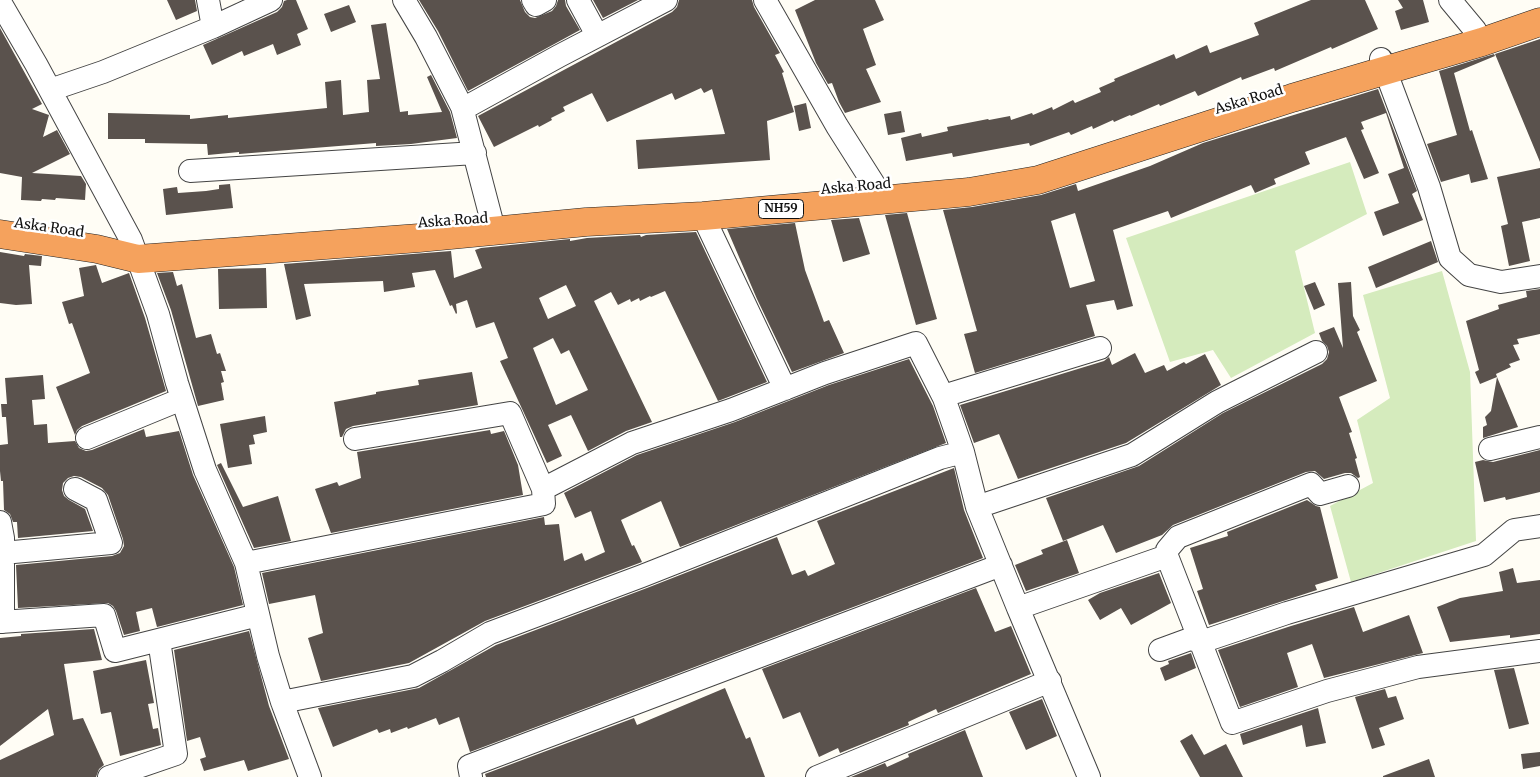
<!DOCTYPE html>
<style>
body{margin:0}
canvas{display:block;background:#fffdf5}
</style>
<canvas width="1540" height="777"></canvas>
<script>
const c = document.querySelector('canvas').getContext('2d');
c.lineJoin = 'round';
function fillPath(path, color) { c.fillStyle = color; c.fill(path, 'evenodd'); }
const poly = rows => new Path2D(rows.map(r => 'M' + r).join(''));
function strokePath(path, color, width, dash) { c.strokeStyle = color; c.lineWidth = width; c.lineCap = dash ? 'butt' : 'round'; c.setLineDash(dash || []); c.stroke(path); }
function label(font, color, halo, rows, align = 'center') {
  c.font = font + ' Merriweather,serif'; c.lineWidth = 5; c.setLineDash([]); c.textBaseline = 'middle'; c.strokeStyle = halo; c.fillStyle = color; for (const [text, x, y, turn = 0] of rows) {
    c.save(); c.translate(x, y); c.rotate((+turn || 0) * Math.PI / 180); c.textAlign = isNaN(turn) ? turn : align; if (halo) c.strokeText(text, 0, 0); c.fillText(text, 0, 0); c.restore();
  }
}
const green = poly([
 [1350,162,1367,214,1295,251,1315,333,1231,378,1213,350,1170,362,1126,238],
 [1442,271,1470,372,1476,541,1351,582,1330,506,1373,483,1357,420,1390,398,1363,295]
]);
const building = poly([
 [167,0,195,0,197,11,176,20],
 [287,0,296,0,308,29,297,34,301,45,277,55,273,44,244,56,242,51,212,65,203,45,277,12,282,7,284,1],
 [419,0,520,0,525,12,530,17,535,18,552,11,556,6,558,0,565,0,566,6,580,30,468,91,438,31],
 [593,0,638,0,603,18],
 [679,0,752,0,754,7,780,53,775,55,784,72,782,73,794,112,767,121,770,160,638,169,636,140,725,134,712,89,704,93,701,88,675,100,672,93,607,122,592,93,563,107,565,111,551,118,552,120,539,127,538,125,494,147,478,116,672,12,677,7],
 [815,0,875,0,884,20,863,29,876,65,866,69,881,102,845,113,839,102,832,83,828,84,816,63,795,10],
 [1311,0,1365,0,1378,29,1332,49,1331,47,1275,71,1274,68,1242,80,1241,77,1198,96,1195,91,1160,106,1159,104,1131,116,1130,115,1114,122,1113,120,1093,129,1092,126,1071,135,1069,132,1030,146,1029,143,953,157,952,153,906,161,901,138,921,133,922,137,948,131,947,127,988,119,989,120,1010,116,1011,120,1032,113,1033,115,1052,107,1053,110,1073,100,1075,103,1101,92,1099,88,1115,81,1114,79,1174,54,1176,59,1207,45,1210,53,1259,35,1254,23],
 [1398,0,1423,0,1429,22,1401,30,1395,11,1403,8],
 [349,5,356,22,331,32,324,14],
 [386,23,400,112,408,111,408,115,442,112,427,77,431,75,450,112,457,138,411,144,376,146,376,143,239,154,239,152,208,155,207,144,145,143,145,139,108,139,108,113,190,115,190,119,228,115,228,118,327,108,325,82,341,80,343,115,369,112,367,80,380,79,371,25],
 [0,28,42,104,32,109,49,115,43,137,57,130,70,154,32,173,81,176,86,184,85,200,56,198,55,200,42,199,41,201,21,200,22,177,0,173],
 [1540,39,1540,162,1495,54],
 [1494,54,1495,56,1454,73,1470,131,1472,130,1488,179,1471,183,1469,174,1441,182,1427,144,1457,135,1439,71],
 [1378,89,1417,191,1412,194,1423,220,1383,236,1374,212,1399,203,1388,174,1404,168,1386,113,1361,122,1364,129,1361,130,1379,173,1364,179,1346,137,1305,152,1310,164,1274,179,1276,184,1255,193,1251,185,1171,218,1168,211,1113,230,1133,306,1117,310,1114,300,1086,305,1095,336,975,373,964,334,977,331,943,210,972,207,1041,195,1076,184,1078,191,1150,166,1203,143],
 [1075,213,1095,281,1070,288,1051,221],
 [806,103,811,128,799,131,794,106],
 [901,111,905,132,888,135,884,114],
 [1540,168,1540,218,1522,222,1530,261,1509,266,1501,226,1508,224,1497,177],
 [230,184,233,208,166,215,163,189,177,187,178,193,206,191,219,189,219,185],
 [907,213,937,319,916,325,885,215],
 [859,218,870,254,843,262,831,220],
 [795,223,805,270,824,322,829,320,844,353,792,372,757,299,727,229],
 [696,232,767,382,718,401,665,291,651,297,650,296,640,301,639,298,631,302,630,299,618,305,611,292,594,301,652,422,626,431,588,451,571,415,548,425,562,456,547,463,500,361,508,358,494,322,476,328,467,300,456,304,457,313,456,314,452,305,450,306,435,270,412,273,415,287,384,292,383,281,304,284,311,316,296,320,284,264,451,251,454,278,482,268,475,250,481,248,570,239,570,241,587,238,640,235,641,237,646,235],
 [566,285,576,306,548,319,539,298],
 [553,338,561,354,569,350,588,390,556,405,533,348],
 [1431,241,1438,262,1376,288,1368,267],
 [0,252,24,256,25,254,42,256,41,266,29,265,32,304,16,305,0,303],
 [96,265,102,283,129,273,145,318,166,391,82,426,77,430,75,435,56,387,90,373,72,323,69,324,62,302,84,296,79,268],
 [266,268,267,308,219,309,218,269],
 [173,272,177,286,182,284,196,338,211,334,217,354,220,353,226,371,221,371,224,382,221,383,224,400,198,406,171,310,157,273],
 [1315,282,1325,305,1314,310,1304,286],
 [1351,282,1353,316,1360,330,1357,332,1377,381,1339,397,1352,432,1349,433,1357,458,1355,459,1360,477,1358,478,1351,473,1345,473,1324,479,1315,471,1306,472,1173,525,1162,535,1116,553,1103,525,1063,541,1046,498,1139,466,1223,413,1322,364,1327,359,1329,352,1327,346,1322,341,1319,333,1334,327,1343,348,1338,283],
 [1540,289,1540,334,1517,339,1519,344,1513,345,1520,360,1509,364,1511,367,1496,374,1497,377,1480,384,1475,372,1479,370,1466,321,1499,309,1498,305,1527,297,1526,291],
 [1135,353,1145,373,1164,365,1167,371,1184,362,1186,364,1205,354,1221,385,1126,443,1018,479,999,434,974,443,960,405,1104,361,1109,357,1112,365],
 [909,359,933,406,946,443,680,547,661,501,621,520,632,546,634,545,642,562,485,621,409,663,321,681,308,638,323,633,315,595,269,604,262,573,544,517,545,525,559,524,564,561,582,553,585,561,605,552,591,511,575,518,564,493,637,455,735,422,829,385],
 [472,372,478,405,353,426,346,429,342,437,340,437,334,402,376,394,376,392,419,385,418,380],
 [43,375,45,399,32,400,34,425,47,424,48,443,75,441,79,448,86,451,92,450,144,429,146,437,179,431,193,475,234,567,243,605,157,627,152,608,136,612,140,631,124,635,116,611,113,606,108,603,18,608,16,565,112,556,120,553,124,546,123,539,108,495,102,488,81,477,74,476,68,478,63,483,62,490,64,496,69,500,85,509,93,531,18,538,17,522,13,522,10,514,4,510,3,481,1,481,0,471,0,445,8,444,6,417,2,417,1,404,7,404,5,378],
 [1497,377,1518,427,1483,438,1483,427,1487,425,1485,417,1491,411],
 [265,416,267,432,253,435,255,444,249,445,252,464,228,468,220,424],
 [490,430,491,434,504,431,518,465,523,495,331,533,315,489,337,482,339,486,361,478,357,452],
 [1540,450,1540,492,1506,500,1505,497,1484,502,1475,462,1483,460,1493,462],
 [221,463,243,507,278,496,291,541,254,548,217,465],
 [954,468,964,510,983,558,470,752,459,717,439,725,436,718,408,729,407,727,391,733,390,729,379,733,377,729,333,747,318,708,419,688,496,645,647,588,777,537,792,575,805,570,808,576,835,564,817,521],
 [1307,500,1316,506,1320,507,1338,578,1315,585,1317,590,1209,625,1197,591,1203,589,1190,548,1228,536,1227,532],
 [1067,540,1079,573,1026,591,1015,565,1043,554,1041,550],
 [1513,568,1517,583,1540,580,1540,634,1510,638,1510,635,1450,642,1437,607,1460,598,1503,591,1499,572],
 [1159,573,1171,603,1131,625,1121,608,1100,620,1088,600,1100,593],
 [976,588,995,632,1011,626,1031,674,938,713,936,709,908,722,909,725,840,753,838,748,819,757,800,712,783,719,762,669],
 [1354,607,1363,632,1409,615,1423,653,1324,678,1312,644,1287,653,1298,687,1240,707,1218,650,1291,626],
 [94,629,102,660,64,664,73,720,83,718,104,765,99,769,96,777,0,777,0,760,54,735,48,709,0,746,0,638,21,636,21,634],
 [249,631,269,706,289,759,248,771,244,760,204,771,200,759,206,757,200,737,187,741,174,650],
 [1191,653,1196,668,1165,681,1160,668,1169,664,1168,661],
 [146,660,154,703,148,704,153,729,158,728,161,745,120,756,111,712,101,714,93,671],
 [1514,668,1529,724,1509,729,1494,670],
 [725,688,746,739,750,737,765,777,486,777,485,774,634,718,637,725],
 [1385,689,1388,698,1396,696,1404,719,1379,728,1385,745,1372,749,1355,697],
 [1042,699,1057,736,1026,750,1009,712],
 [1318,708,1326,743,1306,747,1302,725,1243,745,1240,734],
 [965,730,983,777,851,777,885,763,887,767,909,757,908,754],
 [1192,734,1204,755,1226,744,1243,777,1200,777,1180,741],
 [1540,752,1540,766,1523,769,1521,754],
 [1429,759,1435,777,1383,777,1383,776]
]);
const minor = poly([
 [404,0,426,37,462,107,491,218],
 [533,0,536,5,545,0],
 [578,0,597,35],
 [765,0,837,126,875,186,880,200],
 [1450,0,1475,30,1482,42],
 [0,2,36,64,131,240,158,314,177,383,205,470,246,563,268,656,282,702,310,777],
 [213,27,271,0],
 [1381,59,1429,187,1450,258,1469,275,1501,282,1540,276],
 [50,90,103,72,213,27,208,0],
 [462,107,470,105,559,56,666,0],
 [190,171,475,153],
 [703,216,785,389],
 [944,398,953,393,1100,348],
 [87,438,182,399],
 [1490,449,1540,437],
 [543,489,632,443,731,410,825,373,916,343,944,398,963,452,977,507,1018,608,1167,556,1232,723,1327,691,1418,667,1540,651],
 [977,507,1132,455,1217,402,1316,352],
 [0,522,3,538,3,622],
 [3,553,111,543,96,500,75,489],
 [1167,556,1167,550,1178,537,1311,484,1320,494,1348,486],
 [246,563,544,504,543,489,510,413,355,439],
 [1018,608,1089,777],
 [0,622,104,615,115,651,258,615],
 [1160,650,1190,639,1201,642,1287,613,1484,555,1514,530,1540,526],
 [282,702,413,676,442,661,490,633,642,576,940,458,963,452],
 [109,777,176,754,159,640],
 [471,777,469,766,1001,565],
 [817,777,1050,681]
]);
const highway = poly([
 [0,234,97,249,138,259,419,238,586,222,703,216,969,192,1038,180,1292,98,1482,42,1540,22]
]);
const shields = [
 [781,209,45]
];
const shieldNames = [
 ["NH59",781,209]
];
const streetNames = [
 ["Aska Road",1249,100,-17],
 ["Aska Road",856,187,-5],
 ["Aska Road",453,221,-4],
 ["Aska Road",49,228,8]
];
fillPath(green, '#d5ebbd');
fillPath(building, '#5a524d');
strokePath(minor, '#444', 24);
strokePath(highway, '#222', 29);
strokePath(minor, '#fff', 22);
strokePath(highway, '#f5a25d', 28);
for (const [x, y, w] of shields) { const box = new Path2D(); box.roundRect(x - w / 2, y - 9.5, w, 19, 4); c.fillStyle = '#fff'; c.fill(box); strokePath(box, '#111', 1); }
label('bold 12px', '#111', null, shieldNames);
label('14px', '#111', '#fff', streetNames);
</script>
